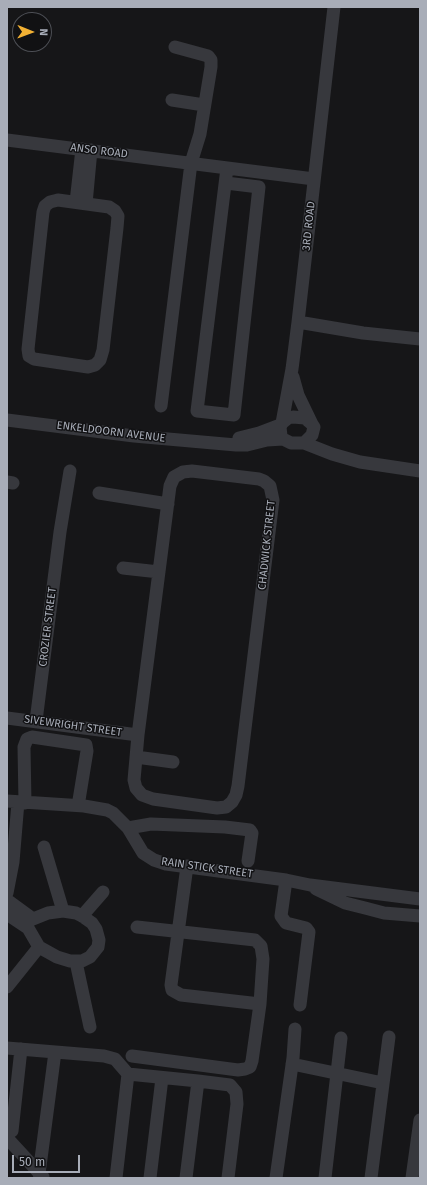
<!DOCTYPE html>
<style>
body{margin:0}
#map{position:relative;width:427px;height:1185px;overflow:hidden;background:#161618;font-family:"Fira Sans",sans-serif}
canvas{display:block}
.frame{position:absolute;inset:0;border:8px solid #a8adb8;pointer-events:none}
.north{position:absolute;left:12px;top:12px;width:40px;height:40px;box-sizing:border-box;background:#111113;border:1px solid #4d4f55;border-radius:50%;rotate:91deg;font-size:11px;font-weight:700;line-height:16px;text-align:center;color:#a8adb8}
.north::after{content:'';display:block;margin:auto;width:14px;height:18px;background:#f2b134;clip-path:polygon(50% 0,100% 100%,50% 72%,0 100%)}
.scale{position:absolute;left:12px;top:1155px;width:68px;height:18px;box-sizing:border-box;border:2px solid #a8adb8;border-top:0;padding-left:5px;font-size:12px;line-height:14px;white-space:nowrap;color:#a8adb8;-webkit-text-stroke:3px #111113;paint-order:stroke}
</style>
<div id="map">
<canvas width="427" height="1185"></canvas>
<div class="frame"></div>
<div class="north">N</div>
<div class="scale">50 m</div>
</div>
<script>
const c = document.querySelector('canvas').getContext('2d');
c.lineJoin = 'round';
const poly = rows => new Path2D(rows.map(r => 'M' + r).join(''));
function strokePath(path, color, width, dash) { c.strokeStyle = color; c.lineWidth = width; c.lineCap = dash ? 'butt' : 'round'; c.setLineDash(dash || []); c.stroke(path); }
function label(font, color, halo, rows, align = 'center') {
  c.font = font + ' "Fira Sans",sans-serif'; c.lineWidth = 3; c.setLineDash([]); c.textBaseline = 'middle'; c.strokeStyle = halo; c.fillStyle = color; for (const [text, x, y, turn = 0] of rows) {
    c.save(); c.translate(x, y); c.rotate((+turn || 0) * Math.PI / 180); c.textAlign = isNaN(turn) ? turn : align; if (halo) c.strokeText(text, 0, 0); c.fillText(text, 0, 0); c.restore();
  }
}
const minor = poly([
 [172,100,204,105],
 [7,140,314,179],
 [226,183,259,187,234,415,197,411,227,168],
 [58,200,109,207,115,211,118,216,117,228,103,350,100,360,95,365,88,367,34,359,29,356,28,349,43,212,45,206,50,202,58,200],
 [76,202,82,149],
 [86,204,91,150],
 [298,322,363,333,420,339],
 [293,377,298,395,312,424],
 [161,406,191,163,200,134,211,67,211,60,208,56,175,47],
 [293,417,305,418,312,424,314,427,312,435,304,443,291,443,283,439,281,436,280,427,282,423,288,418,293,417],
 [7,420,134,436,236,445,247,445,267,440,283,439],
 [282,423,292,369,298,322,334,7],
 [239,438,259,433,280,425],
 [304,443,332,454,360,462,420,471],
 [192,471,259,479,264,481,270,486,273,500,238,786,236,795,232,802,226,807,217,808,153,799,142,795,136,788,134,780,138,735,170,486,174,477,183,472,192,471],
 [7,482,13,483],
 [99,493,168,504],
 [123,568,159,572],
 [7,718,138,735],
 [36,721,60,532,70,471],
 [136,757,173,762],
 [7,801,84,806,107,810,113,813,128,828,143,853,154,860,166,864,286,880,310,885,420,899],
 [25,803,24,747,27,739,32,737,86,745,87,751,79,800],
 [128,828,151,824,225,827,250,830,252,833,248,861],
 [44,847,63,911],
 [187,866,171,985,172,990,181,995,260,1004],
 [286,880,281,916,286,923,306,928,309,932,300,1005],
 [316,889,345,903,365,908,384,913,420,916],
 [7,893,13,862,18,802],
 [7,900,33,919,48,913,63,911,76,913,82,916,92,923,96,929,99,940,98,947,90,957,82,961,70,961,57,957,39,947,28,928,7,914],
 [82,916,103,892],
 [76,962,90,1027],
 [7,987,39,947],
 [7,1048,104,1056,115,1059,128,1074,198,1081,230,1085,236,1092,237,1104,228,1178],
 [132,1056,238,1070,245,1069,250,1067,252,1061,260,1004,263,959,261,946,255,940,137,927],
 [292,1064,383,1083],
 [12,1131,21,1049],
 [7,1138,43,1177],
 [39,1174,55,1052],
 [116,1178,128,1074],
 [150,1178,162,1078],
 [186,1178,198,1081],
 [276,1178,293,1058,295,1029],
 [325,1178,341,1038],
 [371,1178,389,1037],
 [412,1178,420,1120]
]);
const streetNames = [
 ["ANSO ROAD",99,151,7],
 ["3RD ROAD",309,226,-84],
 ["ENKELDOORN AVENUE",111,432,7],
 ["CHADWICK STREET",267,545,-84],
 ["CROZIER STREET",48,627,-83],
 ["SIVEWRIGHT STREET",73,726,8],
 ["RAIN STICK STREET",207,868,8]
];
strokePath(minor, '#37383d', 13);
label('11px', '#a8adb8', '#111113', streetNames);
</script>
